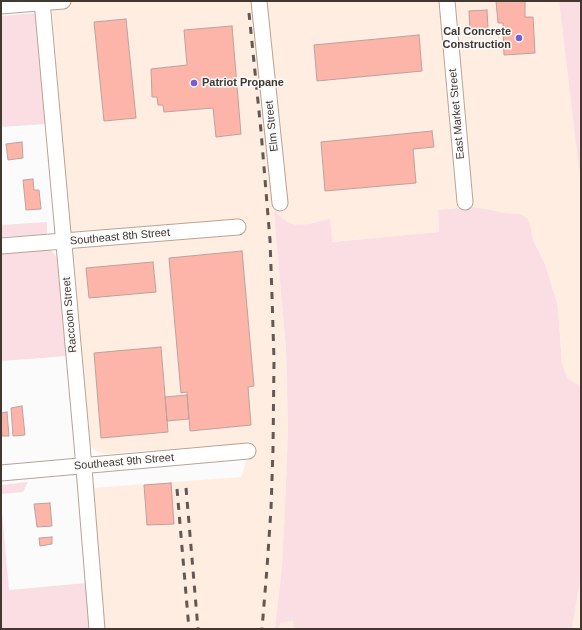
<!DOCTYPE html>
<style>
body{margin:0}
#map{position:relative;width:582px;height:630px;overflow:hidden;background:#fbfbfb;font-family:Arial,sans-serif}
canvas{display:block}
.frame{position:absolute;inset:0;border:2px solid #413832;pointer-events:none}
</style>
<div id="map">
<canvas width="582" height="630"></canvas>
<div class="frame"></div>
</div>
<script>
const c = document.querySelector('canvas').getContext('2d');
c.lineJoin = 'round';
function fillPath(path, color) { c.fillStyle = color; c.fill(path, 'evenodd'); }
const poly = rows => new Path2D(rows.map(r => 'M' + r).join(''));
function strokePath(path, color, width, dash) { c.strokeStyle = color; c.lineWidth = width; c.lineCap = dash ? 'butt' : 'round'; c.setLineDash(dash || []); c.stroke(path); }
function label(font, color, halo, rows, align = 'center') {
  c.font = font + ' Arial,sans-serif'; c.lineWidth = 3; c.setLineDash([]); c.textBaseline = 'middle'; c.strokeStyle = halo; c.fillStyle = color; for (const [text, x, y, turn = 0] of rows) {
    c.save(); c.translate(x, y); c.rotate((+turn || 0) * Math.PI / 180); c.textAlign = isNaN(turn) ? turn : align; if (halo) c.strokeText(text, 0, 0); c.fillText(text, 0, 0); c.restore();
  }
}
const built = poly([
 [51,1,559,1,581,183,581,385,577,384,568,379,562,364,558,307,545,264,533,240,530,224,520,214,503,213,487,209,470,207,438,210,439,232,331,242,309,224,297,225,289,223,282,218,275,211,286,350,288,428,285,507,282,566,275,629,104,629,92,488,241,477,252,443,107,454,101,453,96,451,91,446,88,441],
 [581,574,581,629,572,629,578,589],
 [294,621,294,629,279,629,280,623]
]);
const green = poly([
 [559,1,581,1,581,183,579,169],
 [34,13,37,17,46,124,1,127,1,16],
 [470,207,487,209,503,213,520,214,527,218,530,224,533,240,545,264,558,307,562,364,568,379,577,384,581,385,581,574,572,629,294,629,293,621,280,623,279,629,275,629,282,566,285,507,288,428,286,350,274,210,282,218,289,223,297,225,309,224,330,219,332,242,439,232,438,210],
 [47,222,47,234,1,237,1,225],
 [45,250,49,250,53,252,57,258,67,356,1,361,1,254],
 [28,482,23,492,1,494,1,485],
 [1,501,9,590,86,583,90,629,1,629]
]);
const building = poly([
 [496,1,525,1,525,17,533,17,535,53,504,55,503,23,498,23,496,1],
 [487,10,488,28,470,29,469,11,487,10],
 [126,19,136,118,104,121,94,22,126,19],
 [232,26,241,134,216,137,213,108,164,112,163,105,158,105,157,97,152,97,151,69,187,65,184,30,232,26],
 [419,35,422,71,317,81,314,45,419,35],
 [432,131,434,147,413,149,416,183,325,191,321,142,432,131],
 [22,142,23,158,8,160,6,144,22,142],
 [33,179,34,190,39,190,41,209,26,210,23,180,33,179],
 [242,251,254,386,248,387,251,425,190,431,187,392,181,393,169,258,242,251],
 [153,262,156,292,89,298,86,268,153,262],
 [161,347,168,432,101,438,94,353,161,347],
 [187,395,189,419,167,421,165,397,187,395],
 [22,406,25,435,13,436,11,408,22,406],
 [7,412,9,436,1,436,1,413,7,412],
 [171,483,174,524,147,525,144,485,171,483],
 [50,503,52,526,37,527,34,504,50,503],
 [52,537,52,544,40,546,39,538,52,537]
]);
const minor = poly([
 [42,1,82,444,97,629],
 [259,1,280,203],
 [447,1,465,202],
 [1,6,63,1],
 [1,246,238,227],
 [1,473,248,451]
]);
const rail = poly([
 [249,13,261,131,270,240,272,296,274,360,273,449,271,509,267,568,262,629],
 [186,488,198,629],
 [177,489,189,629]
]);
const markers = [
 [519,38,4,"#755dd7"],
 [194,83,4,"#755dd7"]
];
const poiNames = [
 ["Cal Concrete",511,32],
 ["Construction",511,45],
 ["Patriot Propane",202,83,"left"]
];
const streetNames = [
 ["East Market Street",457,114,-95],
 ["Elm Street",272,126,-96],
 ["Southeast 8th Street",120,237,-5],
 ["Raccoon Street",70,315,-95],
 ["Southeast 9th Street",124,462,-5]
];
fillPath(built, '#ffede1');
fillPath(green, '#fadee4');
fillPath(building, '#feb5a9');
strokePath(building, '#bda29d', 1);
strokePath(minor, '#b9a395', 17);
strokePath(minor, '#fff', 15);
strokePath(rail, '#615954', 3, [7, 7]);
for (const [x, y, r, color] of markers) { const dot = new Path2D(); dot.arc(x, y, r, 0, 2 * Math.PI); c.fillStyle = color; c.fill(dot); strokePath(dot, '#fbfbfb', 1.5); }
label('bold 11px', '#413832', '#fbfbfb', poiNames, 'right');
label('11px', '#413832', '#fbfbfb', streetNames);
</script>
